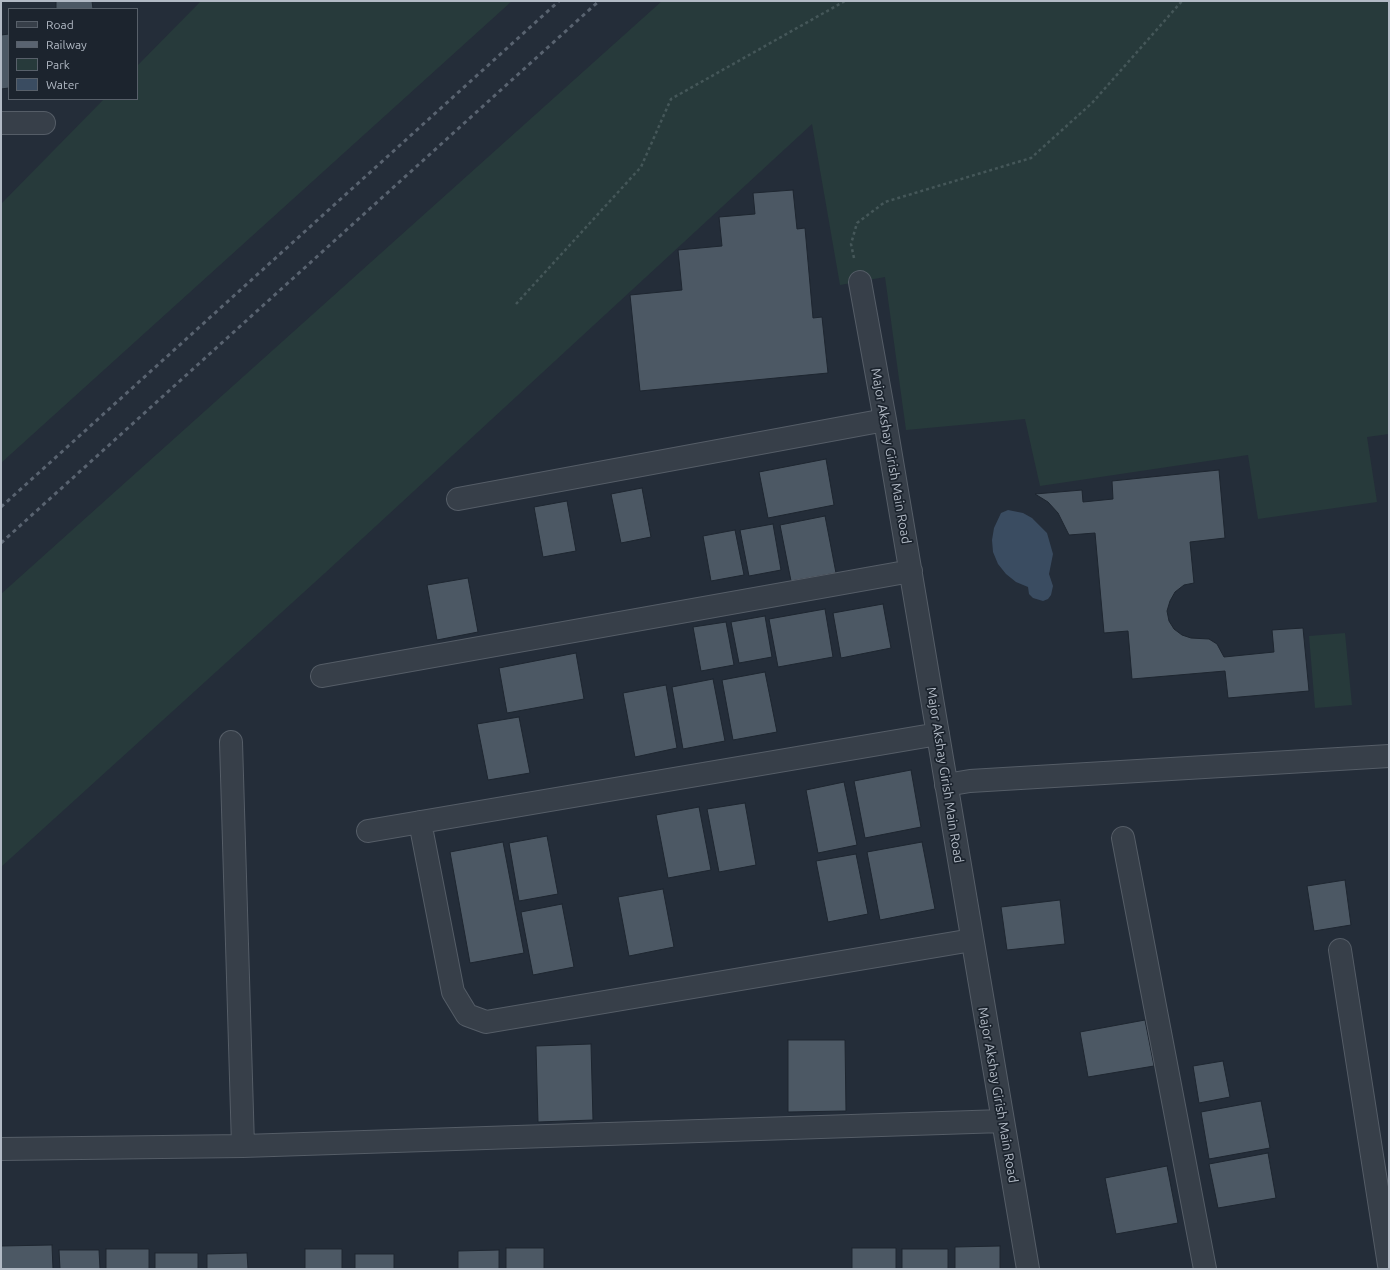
<!DOCTYPE html>
<style>
body{margin:0}
#map{position:relative;width:1390px;height:1270px;overflow:hidden;background:#242d39;font-family:Ubuntu,sans-serif}
canvas{display:block}
.frame{position:absolute;inset:0;border:2px solid #b2bac5;pointer-events:none}
.legend{position:absolute;left:8px;top:8px;width:130px;height:92px;box-sizing:border-box;background:#1c242e;border:1px solid #58606a;margin:0;padding:5px 7px;list-style:none;font-size:12px;color:#b2bac5}
.legend li{display:flex;align-items:center;gap:8px;height:20px}
.legend b{width:20px;border:1px solid #58606a}
</style>
<div id="map">
<canvas width="1390" height="1270"></canvas>
<div class="frame"></div>
<ul class="legend">
<li><b style="height:5px;background:#373f49"></b>Road</li>
<li><b style="height:5px;background:#596370"></b>Railway</li>
<li><b style="height:11px;background:#273a3b"></b>Park</li>
<li><b style="height:11px;background:#3a4c61"></b>Water</li>
</ul>
</div>
<script>
const c = document.querySelector('canvas').getContext('2d');
c.lineJoin = 'round';
function fillPath(path, color) { c.fillStyle = color; c.fill(path, 'evenodd'); }
const poly = rows => new Path2D(rows.map(r => 'M' + r).join(''));
function strokePath(path, color, width, dash) { c.strokeStyle = color; c.lineWidth = width; c.lineCap = dash ? 'butt' : 'round'; c.setLineDash(dash || []); c.stroke(path); }
function label(font, color, halo, rows, align = 'center') {
  c.font = font + ' Ubuntu,sans-serif'; c.lineWidth = 3.5; c.setLineDash([]); c.textBaseline = 'middle'; c.strokeStyle = halo; c.fillStyle = color; for (const [text, x, y, turn = 0] of rows) {
    c.save(); c.translate(x, y); c.rotate((+turn || 0) * Math.PI / 180); c.textAlign = isNaN(turn) ? turn : align; if (halo) c.strokeText(text, 0, 0); c.fillText(text, 0, 0); c.restore();
  }
}
const green = poly([
 [201,1,512,1,1,463,1,204,104,99,137,99,137,66],
 [662,1,1389,1,1389,434,1367,437,1377,502,1258,519,1248,455,1040,486,1025,419,906,430,885,277,840,285,812,124,325,573,1,867,1,594],
 [1345,633,1352,705,1315,708,1309,636]
]);
const water = poly([
 [1008,510,1023,513,1032,518,1047,533,1053,554,1049,574,1053,586,1051,595,1048,599,1043,601,1033,598,1029,594,1028,587,1016,582,1006,574,998,564,993,552,992,540,994,528,1001,513]
]);
const building = poly([
 [56,1,92,1,93,9,56,9,56,1],
 [9,34,9,88,1,89,1,35,9,34],
 [793,190,797,229,805,228,813,318,822,317,828,373,640,391,630,295,682,290,678,250,722,246,719,217,755,214,753,193,793,190],
 [826,459,834,505,768,518,759,472,826,459],
 [1219,470,1225,538,1190,542,1194,583,1184,585,1175,592,1170,601,1167,611,1169,621,1174,629,1182,635,1191,638,1209,639,1217,644,1224,657,1274,652,1272,630,1303,628,1309,691,1228,698,1225,671,1132,679,1128,631,1104,633,1095,533,1069,535,1058,513,1048,502,1035,494,1082,490,1083,502,1113,499,1112,481,1219,470],
 [642,488,651,537,621,543,611,494,642,488],
 [567,501,576,551,543,557,534,507,567,501],
 [825,516,836,573,791,581,780,525,825,516],
 [773,524,781,570,749,576,740,530,773,524],
 [735,530,744,575,711,581,703,536,735,530],
 [468,578,478,632,437,640,427,585,468,578],
 [883,604,891,648,841,658,833,613,883,604],
 [825,609,833,657,778,667,769,619,825,609],
 [765,616,772,657,739,663,731,622,765,616],
 [726,622,734,665,701,671,693,627,726,622],
 [576,653,584,699,507,713,499,668,576,653],
 [765,672,777,732,733,740,722,680,765,672],
 [713,679,725,741,683,749,672,687,713,679],
 [666,685,677,748,635,757,623,693,666,685],
 [519,717,530,773,488,780,477,724,519,717],
 [911,770,921,827,865,838,854,781,911,770],
 [844,782,857,845,818,853,806,790,844,782],
 [745,803,756,865,719,872,707,809,745,803],
 [699,807,711,870,668,878,656,815,699,807],
 [547,836,558,894,519,901,509,843,547,836],
 [503,842,524,953,470,963,450,852,503,842],
 [922,842,935,909,880,920,867,852,922,842],
 [856,854,868,914,828,922,816,861,856,854],
 [1345,880,1351,925,1314,931,1307,886,1345,880],
 [663,889,674,947,629,956,618,897,663,889],
 [1060,900,1065,944,1007,950,1001,907,1060,900],
 [562,904,574,967,533,975,521,912,562,904],
 [1145,1020,1154,1066,1088,1077,1080,1032,1145,1020],
 [788,1040,845,1040,846,1111,788,1112,788,1040],
 [591,1044,593,1120,538,1122,536,1046,591,1044],
 [1223,1061,1230,1097,1199,1103,1193,1066,1223,1061],
 [1261,1101,1270,1148,1209,1159,1201,1112,1261,1101],
 [1268,1153,1276,1198,1218,1208,1209,1164,1268,1153],
 [1167,1166,1178,1223,1116,1234,1105,1178,1167,1166],
 [52,1245,53,1269,1,1269,1,1246,52,1245],
 [1000,1246,1000,1269,955,1269,955,1247,1000,1246],
 [506,1248,544,1248,544,1269,506,1269,506,1248],
 [852,1248,896,1248,896,1269,852,1269,852,1248],
 [106,1249,149,1249,149,1269,106,1269,106,1249],
 [305,1249,342,1249,342,1269,305,1269,305,1249],
 [902,1249,948,1249,948,1269,902,1269,902,1249],
 [59,1250,99,1250,100,1269,60,1269,59,1250],
 [499,1250,499,1269,458,1269,458,1251,499,1250],
 [155,1253,198,1253,198,1269,155,1269,155,1253],
 [247,1253,248,1269,207,1269,207,1254,247,1253],
 [355,1254,394,1254,394,1269,355,1269,355,1254]
]);
const path = poly([
 [854,258,851,244,857,223,885,202,1031,158,1092,103,1182,1],
 [516,304,641,167,671,99,845,1]
]);
const minor = poly([
 [1,123,44,123],
 [860,282,885,420,1028,1269],
 [458,499,885,420],
 [322,676,911,571],
 [231,742,243,1146],
 [946,785,970,781,1389,756],
 [420,822,453,992,467,1015,486,1022,972,940],
 [368,831,938,734],
 [1123,838,1205,1269],
 [1340,950,1389,1265],
 [1,1149,243,1146,1003,1121]
]);
const rail = poly([
 [1,507,559,1],
 [1,543,599,1]
]);
const streetNames = [
 ["Major Akshay Girish Main Road",891,456,80],
 ["Major Akshay Girish Main Road",945,775,81],
 ["Major Akshay Girish Main Road",998,1095,80]
];
fillPath(green, '#273a3b');
fillPath(water, '#3a4c61');
fillPath(building, '#4c5864');
strokePath(building, '#1e2630', 1);
strokePath(minor, '#555d67', 24);
strokePath(path, '#455759', 2.5, [3, 3]);
strokePath(minor, '#373f49', 22);
strokePath(rail, '#596370', 3, [4, 4]);
label('13px', '#b2bac5', '#1c242e', streetNames);
</script>
